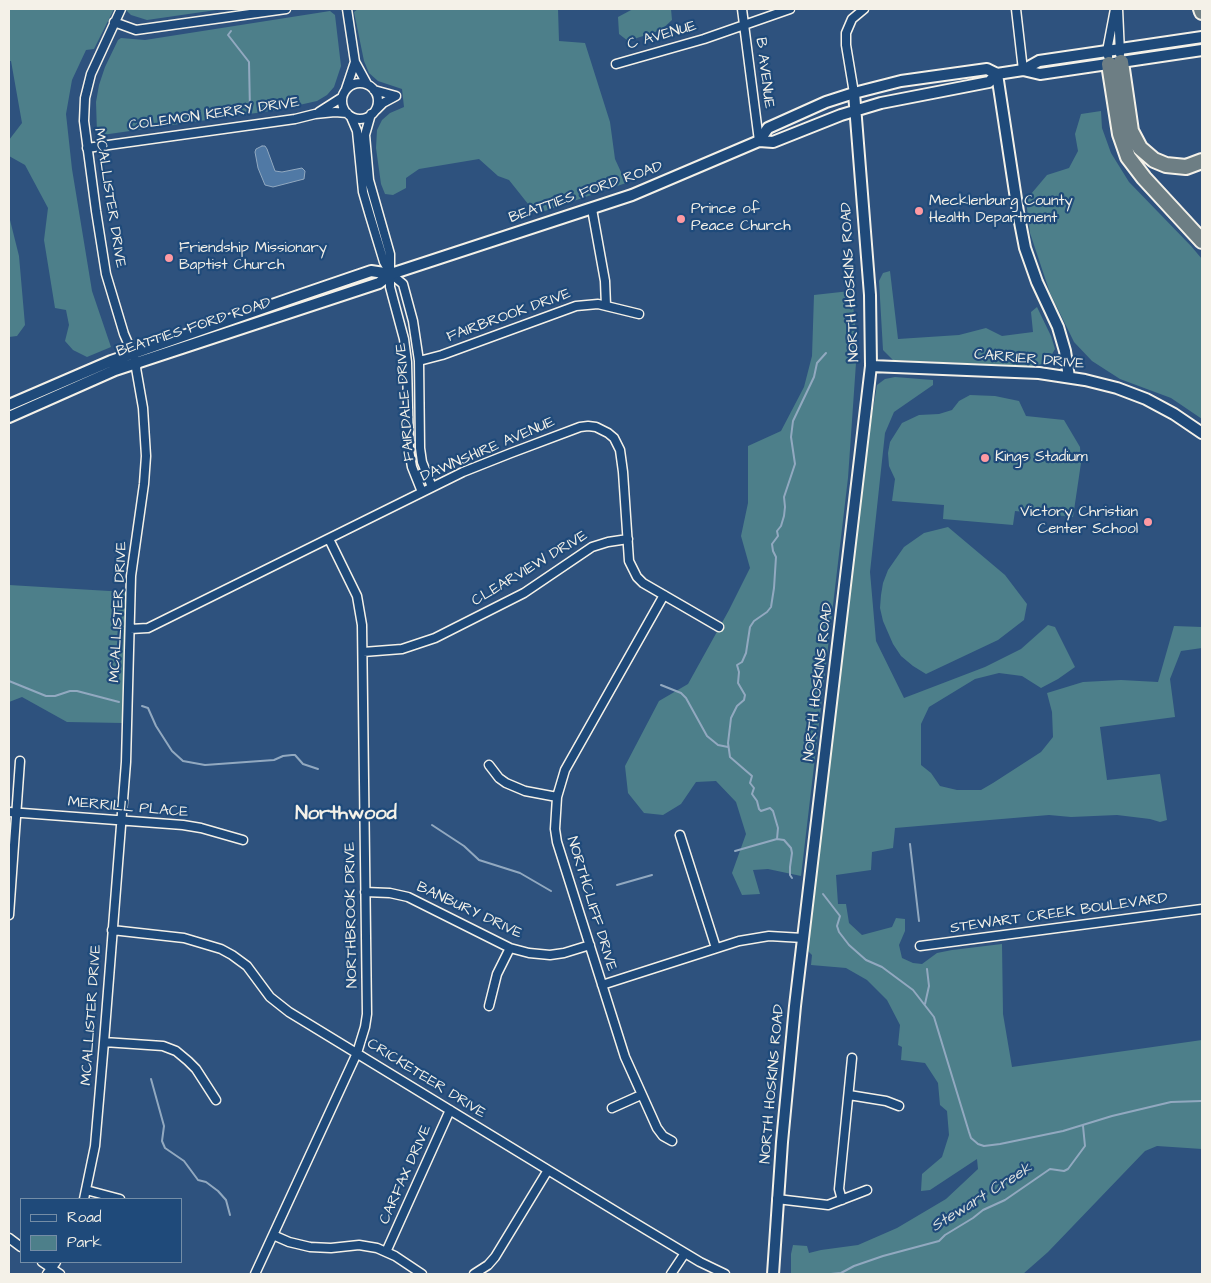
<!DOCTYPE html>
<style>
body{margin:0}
#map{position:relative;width:1211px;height:1283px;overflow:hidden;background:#2e527e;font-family:"Architects Daughter",sans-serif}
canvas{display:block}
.frame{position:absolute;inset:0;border:10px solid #f4f1e8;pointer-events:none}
.legend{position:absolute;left:20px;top:1198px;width:162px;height:65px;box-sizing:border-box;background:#1f4a7a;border:1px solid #748da6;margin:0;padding:6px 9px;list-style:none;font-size:15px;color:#f4f1e8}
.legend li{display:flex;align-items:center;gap:10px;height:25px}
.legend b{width:25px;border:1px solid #748da6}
</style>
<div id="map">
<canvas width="1211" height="1283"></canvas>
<div class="frame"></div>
<ul class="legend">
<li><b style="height:6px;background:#1f4a7a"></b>Road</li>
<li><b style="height:14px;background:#4d7f8a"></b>Park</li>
</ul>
</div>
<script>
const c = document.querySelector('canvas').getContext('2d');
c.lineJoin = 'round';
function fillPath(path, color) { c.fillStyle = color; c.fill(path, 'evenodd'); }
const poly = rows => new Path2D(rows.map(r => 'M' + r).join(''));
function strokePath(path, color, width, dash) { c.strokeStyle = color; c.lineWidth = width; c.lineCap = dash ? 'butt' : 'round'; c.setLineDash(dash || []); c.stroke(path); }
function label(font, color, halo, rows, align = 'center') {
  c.font = font + ' "Architects Daughter",sans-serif'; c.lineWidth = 4.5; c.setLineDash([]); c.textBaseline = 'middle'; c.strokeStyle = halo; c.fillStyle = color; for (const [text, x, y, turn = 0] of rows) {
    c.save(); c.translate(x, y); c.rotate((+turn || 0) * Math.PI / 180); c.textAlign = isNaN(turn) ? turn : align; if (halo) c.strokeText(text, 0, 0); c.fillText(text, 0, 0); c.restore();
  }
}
const green = poly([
 [9,9,114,9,94,49,86,50,72,80,66,114,72,169,92,291,111,347,87,357,73,350,65,341,69,325,66,310,55,308,44,240,48,208,25,165,9,156,9,140,22,123,11,61,9,61],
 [125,9,223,9,147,20,131,15],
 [358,9,558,9,559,41,585,43,610,122,615,159,626,183,536,214,509,180,498,176,479,159,419,169,406,178,406,188,393,195,385,194,381,184,376,148,377,130,382,120,390,113,404,107,402,89,378,81,369,73,364,61,354,12],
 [633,9,671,9,672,20,661,30,628,41,619,34,618,17],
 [330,11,335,15,341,66,334,87,327,95,317,101,277,110,102,135,97,133,96,102,99,85,105,67,118,40,121,38,145,40],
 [1101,111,1102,128,1111,153,1129,182,1191,246,1202,259,1202,419,1171,398,1120,379,1092,361,1074,342,1050,293,1030,233,1026,200,1047,175,1069,168,1078,151,1075,134,1081,114],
 [9,216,19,256,25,325,17,336,9,337],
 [890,271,898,339,959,335,986,328,1002,336,1033,332,1031,312,1037,307,1051,336,1055,349,1047,363,1031,366,893,360,883,350,879,281,883,273],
 [850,291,855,318,856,363,848,478,801,876,768,869,753,870,760,894,742,895,732,873,746,834,736,802,716,781,696,782,681,804,663,815,644,813,628,793,625,766,659,701,688,684,729,610,750,568,741,536,748,503,748,446,781,431,804,387,812,356,814,295],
 [895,377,933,380,933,385,894,412,885,433,870,572,876,641,904,698,985,667,1021,649,1048,625,1055,627,1075,667,1058,679,1041,688,1022,676,999,673,975,679,929,707,921,724,921,765,931,773,940,786,957,790,981,790,993,783,1041,752,1053,737,1052,712,1047,693,1083,682,1121,680,1158,682,1174,626,1202,627,1202,648,1181,651,1170,679,1175,717,1100,727,1107,780,1160,774,1167,820,1160,822,1150,819,1117,815,1071,817,1049,815,895,828,893,848,872,852,871,870,836,875,838,904,846,904,849,923,862,935,892,927,896,918,905,919,905,931,899,945,902,958,913,963,922,964,937,953,952,950,1002,944,1003,1014,1012,1067,1202,1040,1202,1149,1157,1146,1145,1151,1048,1252,1023,1274,791,1274,791,1254,793,1245,807,1246,809,1253,821,1250,858,1245,897,1228,946,1199,978,1169,977,1159,930,1190,921,1191,922,1174,942,1157,949,1135,947,1111,940,1105,938,1083,925,1063,901,1060,902,1047,898,1045,900,1025,887,1000,867,980,846,968,811,965,812,955,807,950,863,468,877,385,885,379],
 [970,395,995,396,1019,401,1026,416,1064,420,1080,447,1081,463,1073,517,1015,511,1013,525,943,519,944,505,892,501,895,479,889,466,888,453,890,442,902,423,919,415,939,414,952,410,959,401],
 [948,527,1005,575,1027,604,1024,620,998,640,926,674,913,666,901,656,893,644,883,621,880,608,881,595,883,583,888,570,904,547,924,533],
 [9,585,126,592,123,723,67,722,22,697,9,702]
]);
const water = poly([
 [262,146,265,146,267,149,275,171,282,172,302,168,305,171,304,179,273,187,265,185,258,168,255,152,256,149,262,146]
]);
const stream = poly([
 [231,31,228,35,249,62,250,111],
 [9,681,46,696,55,696,70,691,77,691,119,702],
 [661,685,681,693,686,698,707,736,718,745,728,747],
 [142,706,148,708,156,726,172,751,183,761,205,765,274,760,283,756,292,755,295,755,303,764,318,769],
 [432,825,464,846,479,860,520,873,551,891],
 [777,839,778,828,773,811,770,808,761,811,759,809,757,801,752,794,754,788,750,783,752,776,730,757,728,743,731,718,737,706,744,700,745,695,738,683,739,672,737,665,742,662,746,653,750,627,754,621,767,612,771,607,774,588,776,557,773,551,772,544,778,536,777,531,781,526,784,516,785,507,784,497,795,464,791,437,793,421,814,377,817,363,826,353],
 [910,844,919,921],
 [735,851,777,839,784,840,791,848,792,853,790,867,790,875,792,878],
 [617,885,652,875],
 [823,894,840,916,837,926,839,932,849,945,866,960,882,967,913,990,934,1017,969,1132,971,1138,978,1144,984,1146,1000,1144,1063,1131,1112,1116,1171,1102,1202,1101],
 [925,1004,929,986,927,969],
 [151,1079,164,1126,162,1141,165,1148,184,1161,198,1180,206,1182,218,1191,226,1200,230,1215],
 [831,1274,841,1273,854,1266,883,1256,939,1241,945,1235,973,1218,983,1210,1005,1200,1050,1169,1064,1171,1068,1169,1085,1146,1083,1126]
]);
const street = poly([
 [347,9,355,62,367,84],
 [742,9,759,141],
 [1016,9,1023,70],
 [1118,9,1120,54],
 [114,22,136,30,286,9],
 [1108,56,1107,51,1115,9],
 [616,64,704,39,790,9],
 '342 101a18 18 0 1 1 36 0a18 18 0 1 1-36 0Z',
 [346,89,355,62],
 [374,90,396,96,383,103,376,110],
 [854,93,846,45,846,33,852,19,864,9],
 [319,112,341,98],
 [371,114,365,135,369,180,390,254,390,287,404,339,407,362,409,450,412,467,422,492],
 [351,117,357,131,363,192,370,216,384,262,391,274,403,284,413,321,419,361,420,448,422,462,432,487],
 [87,148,295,119,315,114,335,112,347,113],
 [592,209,605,281,606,306],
 [419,361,442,355,576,306,598,304,639,314],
 [664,595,565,770,557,797,555,829,557,842,625,1057,657,1128,663,1136,672,1141],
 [130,629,148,628,463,472,511,453,580,427,588,426,596,427,608,433,614,438,620,450,623,472,629,561,637,577,643,583,719,627],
 [363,652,402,649,435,638,524,593,592,547,608,542,628,539],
 [489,765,499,778,506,783,525,791,557,797],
 [9,812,183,825,201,828,243,840],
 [680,835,716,948],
 [365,892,390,893,408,897,510,948,529,953,550,955,564,953,590,945],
 [9,915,20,761],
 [112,930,184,938,221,949,232,955,247,966,270,997,289,1012,630,1220,700,1262,725,1274],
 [920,946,1202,909],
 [602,985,739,941,769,936,803,938],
 [489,1006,497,974,510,948],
 [104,1042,163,1046,176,1051,188,1061,196,1069,216,1100],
 [849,1095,886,1101,899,1106],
 [612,1108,641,1095],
 [86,1190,120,1199],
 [84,1199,95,1146,104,1042,126,762,131,576,144,484,146,456,143,408,136,368,137,364,124,334,106,274,96,211,84,121,85,98,91,74,121,9],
 [777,1199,828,1205,867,1190],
 [842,1200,839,1189,852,1058],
 [273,1235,289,1242,310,1247,331,1248,359,1245,377,1248,395,1256,422,1274],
 [9,1238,21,1247],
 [386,1252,450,1110],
 [42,1262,60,1274],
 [47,1274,56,1262],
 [255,1274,357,1053,365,1027,367,1014,362,625,357,596,329,539],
 [474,1274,488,1265,495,1257,548,1170],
 [671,1274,685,1253]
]);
const secondary = poly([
 [1023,70,1040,74,1202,50],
 [997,74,1018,212,1025,248,1037,282,1058,327,1065,351,1069,377],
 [759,141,773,142,841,115,881,103,989,82,997,74],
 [871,366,1039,373,1085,380,1117,388,1146,399,1174,414,1202,433],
 [9,405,111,361,295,297,371,271,391,274],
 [9,417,115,370,379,283,391,274,632,195,759,141,768,128,826,102,854,93,901,81,987,69,997,74,1023,70,1039,61,1202,37],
 [773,1274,782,1142,795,1006,871,366,870,295,854,93]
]);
const highway = poly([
 [1201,9,1202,12],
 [1121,62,1131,131,1140,148,1154,160,1166,165,1186,167,1202,161],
 [1109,64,1120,134,1128,157,1144,178,1202,241]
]);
const markers = [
 [919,211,5,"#ff9aa2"],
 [681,219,5,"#ff9aa2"],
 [169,258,5,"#ff9aa2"],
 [985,458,5,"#ff9aa2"],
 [1148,522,5,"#ff9aa2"]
];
const streetNames = [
 ["C AVENUE",662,36,-16],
 ["B AVENUE",764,73,83],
 ["COLEMON KERRY DRIVE",214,115,-8],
 ["BEATTIES FORD ROAD",586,193,-19],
 ["MCALLISTER DRIVE",109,198,81],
 ["NORTH HOSKINS ROAD",851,282,-93],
 ["FAIRBROOK DRIVE",509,316,-20],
 ["BEATTIES FORD ROAD",194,328,-18],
 ["CARRIER DRIVE",1029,360,5],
 ["FAIRDALE DRIVE",406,402,-94],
 ["DAWNSHIRE AVENUE",488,450,-23],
 ["CLEARVIEW DRIVE",530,569,-31],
 ["MCALLISTER DRIVE",119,612,-87],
 ["NORTH HOSKINS ROAD",819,682,-83],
 ["MERRILL PLACE",128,808,5],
 ["NORTHCLIFF DRIVE",591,904,73],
 ["BANBURY DRIVE",469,911,25],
 ["STEWART CREEK BOULEVARD",1059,914,-8],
 ["NORTHBROOK DRIVE",352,915,-91],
 ["MCALLISTER DRIVE",92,1015,-86],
 ["CRICKETEER DRIVE",426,1079,32],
 ["NORTH HOSKINS ROAD",773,1084,-85],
 ["CARFAX DRIVE",406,1175,-66]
];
const poiNames = [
 ["Mecklenburg County",929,202],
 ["Health Department",929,219],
 ["Prince of",691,210],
 ["Peace Church",691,227],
 ["Friendship Missionary",179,249],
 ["Baptist Church",179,266],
 ["Kings Stadium",995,458],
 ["Victory Christian",1138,513,"right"],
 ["Center School",1138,530,"right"]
];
const waterNames = [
 ["Stewart Creek",982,1198,-32]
];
const districtNames = [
 ["Northwood",346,815]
];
fillPath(green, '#4d7f8a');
fillPath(water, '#5079a5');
strokePath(water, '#92a9c0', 1);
strokePath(stream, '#92a9c0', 2);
strokePath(street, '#f4f1e8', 11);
strokePath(secondary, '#f4f1e8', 14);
strokePath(highway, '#f4f1e8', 18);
strokePath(street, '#1f4a7a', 8);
strokePath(secondary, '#1f4a7a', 10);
strokePath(highway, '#6d7e84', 14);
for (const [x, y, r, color] of markers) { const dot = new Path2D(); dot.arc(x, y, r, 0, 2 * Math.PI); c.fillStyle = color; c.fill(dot); strokePath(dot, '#1f4a7a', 2); }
label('15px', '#f4f1e8', '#1f4a7a', streetNames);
label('15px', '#f4f1e8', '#1f4a7a', poiNames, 'left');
label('italic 16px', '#dbdfde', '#1f4a7a', waterNames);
label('bold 20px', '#f4f1e8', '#1f4a7a', districtNames);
</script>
